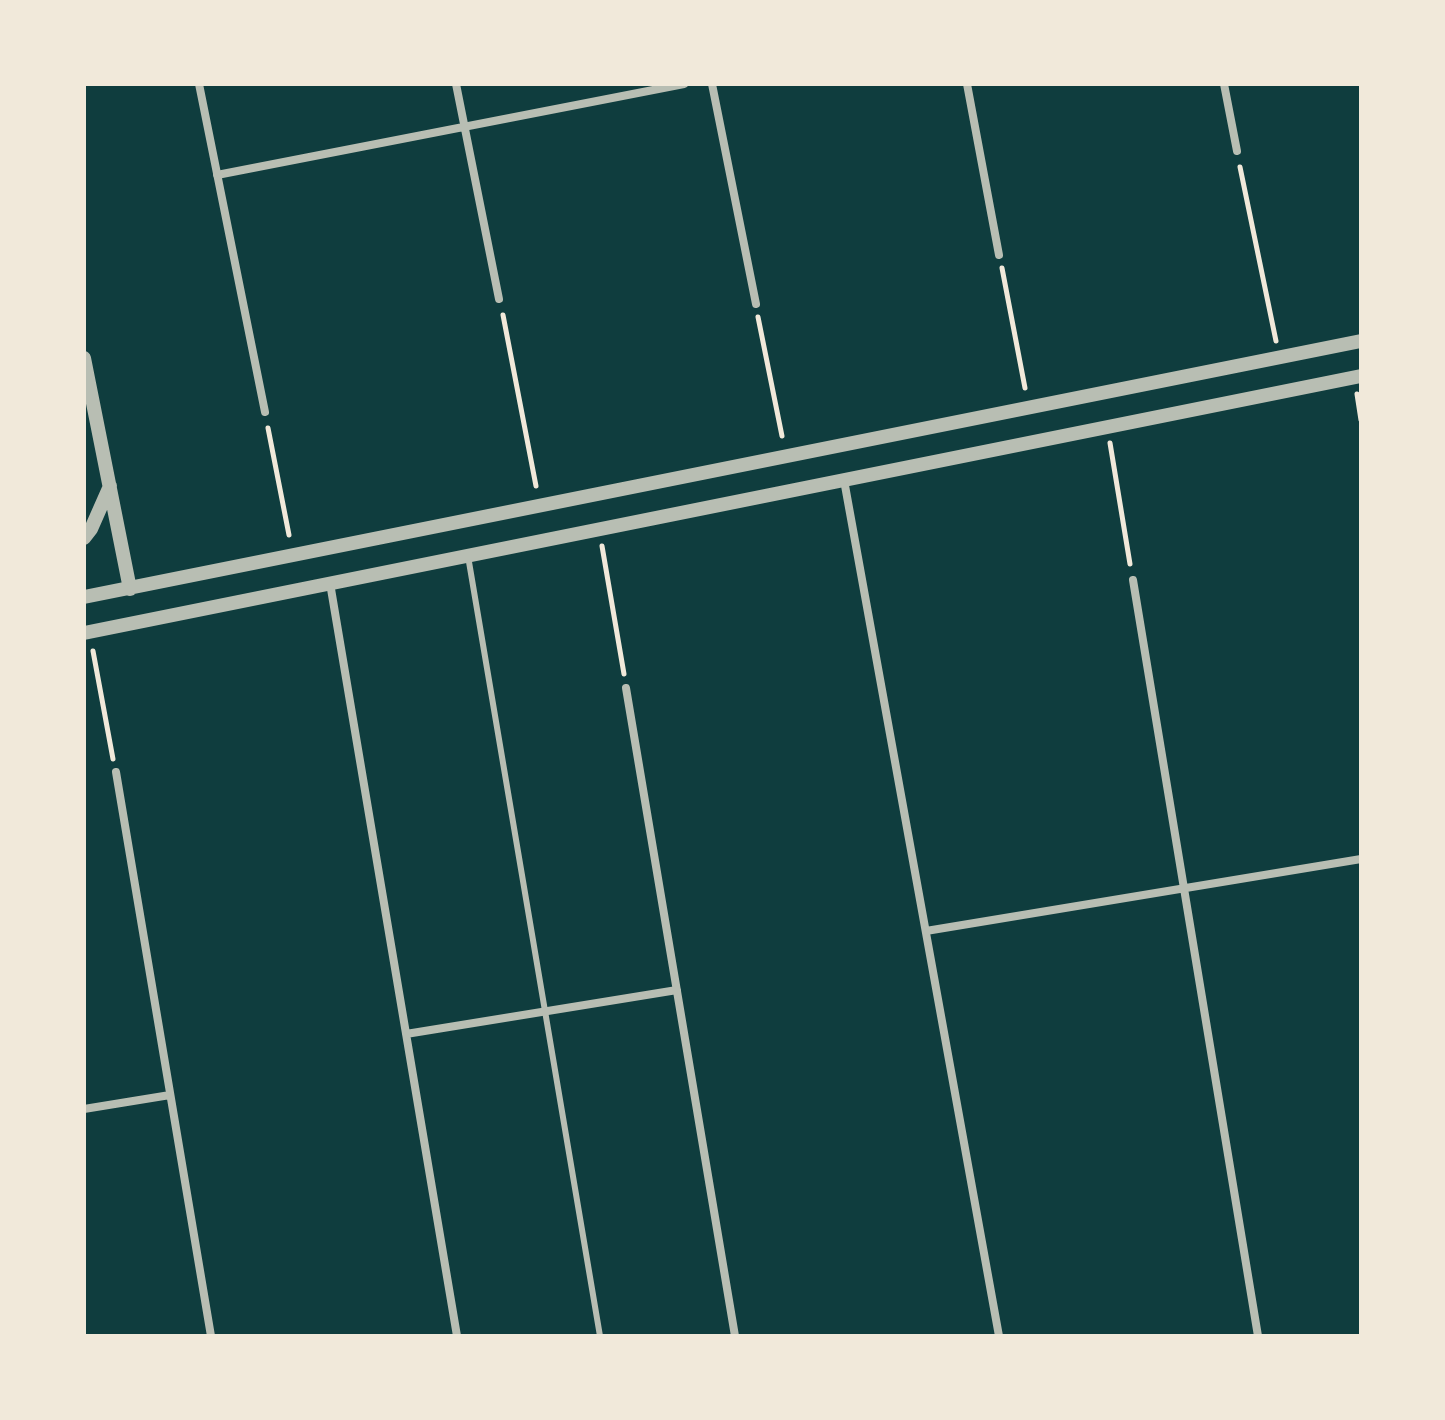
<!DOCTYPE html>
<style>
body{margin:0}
#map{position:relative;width:1445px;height:1420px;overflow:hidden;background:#0f3d3e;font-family:"Work Sans",sans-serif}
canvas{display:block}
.frame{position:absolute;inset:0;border:86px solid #f1e9da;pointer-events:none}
</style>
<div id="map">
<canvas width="1445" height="1420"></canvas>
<div class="frame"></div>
</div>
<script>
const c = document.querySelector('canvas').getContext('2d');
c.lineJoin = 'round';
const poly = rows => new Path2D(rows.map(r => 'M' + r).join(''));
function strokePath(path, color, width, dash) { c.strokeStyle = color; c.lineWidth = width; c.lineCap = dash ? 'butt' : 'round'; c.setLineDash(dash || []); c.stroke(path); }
const path = poly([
 [1240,167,1276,341],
 [1002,268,1025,388],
 [503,315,536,486],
 [758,317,782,436],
 [1357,394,1361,420],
 [268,428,289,535],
 [1110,443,1130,564],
 [602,546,624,674],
 [93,651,113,759]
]);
const service = poly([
 [468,556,600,1336]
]);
const minor = poly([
 [199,84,265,412],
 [456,84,499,299],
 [712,84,756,304],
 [967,84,999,255],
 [1224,84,1237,151],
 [217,175,684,84],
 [844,480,999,1336],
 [1133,580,1258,1336],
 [330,583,457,1336],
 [626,688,735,1336],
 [116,772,211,1336],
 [926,931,1361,859],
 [406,1034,677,990],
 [84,1109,170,1095]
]);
const tertiary = poly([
 [84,358,130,589],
 [84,538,91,529,110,486],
 [84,597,1361,341],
 [84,633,1361,376]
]);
strokePath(path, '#f1e9da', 5);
strokePath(service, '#b8beb3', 6);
strokePath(minor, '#b8beb3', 8);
strokePath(tertiary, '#b8beb3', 14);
</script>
